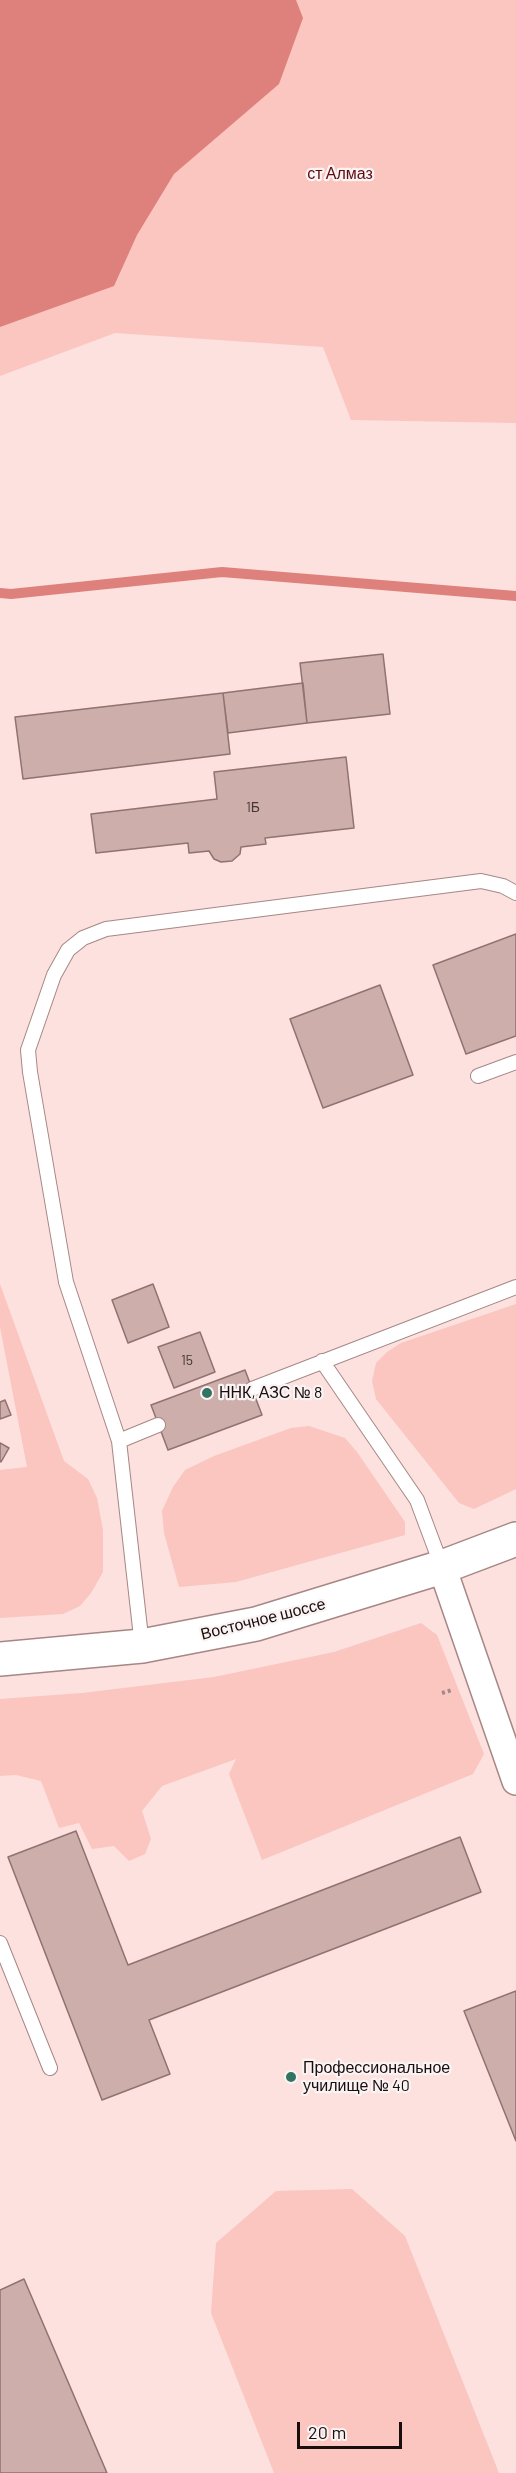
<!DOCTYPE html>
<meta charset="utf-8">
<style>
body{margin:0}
#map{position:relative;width:516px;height:2473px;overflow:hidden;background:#fce1de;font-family:Barlow,sans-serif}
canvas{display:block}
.scale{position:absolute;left:297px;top:2422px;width:105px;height:27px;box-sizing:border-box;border:3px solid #190e0d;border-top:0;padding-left:8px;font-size:18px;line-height:21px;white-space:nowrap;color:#190e0d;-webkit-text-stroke:4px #faf3f3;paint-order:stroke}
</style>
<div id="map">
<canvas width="516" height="2473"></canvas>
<div class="scale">20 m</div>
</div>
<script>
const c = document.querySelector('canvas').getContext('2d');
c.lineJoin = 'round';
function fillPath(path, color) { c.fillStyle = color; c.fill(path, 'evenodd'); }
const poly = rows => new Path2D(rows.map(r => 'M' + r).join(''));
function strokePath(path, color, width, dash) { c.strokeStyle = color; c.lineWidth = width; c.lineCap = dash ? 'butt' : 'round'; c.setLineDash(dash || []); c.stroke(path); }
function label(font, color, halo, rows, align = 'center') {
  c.font = font + ' Barlow,sans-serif'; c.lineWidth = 4.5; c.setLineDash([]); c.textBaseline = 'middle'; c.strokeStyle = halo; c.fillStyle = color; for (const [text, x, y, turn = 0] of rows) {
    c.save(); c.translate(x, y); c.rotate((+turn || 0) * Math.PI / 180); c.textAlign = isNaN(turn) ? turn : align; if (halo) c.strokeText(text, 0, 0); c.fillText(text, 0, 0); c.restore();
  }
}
const green = poly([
 [0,0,516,0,516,423,351,420,323,347,115,333,0,376],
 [0,1284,64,1461,88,1479,97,1498,103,1530,103,1572,91,1593,80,1606,63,1614,0,1618,0,1470,27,1467,0,1327],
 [516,1304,516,1489,474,1509,459,1503,376,1399,372,1381,376,1363,387,1352,401,1343],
 [309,1426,345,1438,357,1452,405,1522,405,1535,236,1582,179,1587,164,1533,162,1511,173,1487,185,1470,214,1456,291,1428],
 [421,1623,437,1635,484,1754,473,1774,262,1860,229,1774,236,1759,162,1786,142,1811,151,1839,145,1854,129,1861,114,1846,92,1849,79,1823,59,1828,41,1781,16,1775,0,1776,0,1699,82,1693,214,1677,334,1652],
 [352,2189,405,2236,499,2473,274,2473,211,2313,216,2243,276,2191]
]);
const water = poly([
 [0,0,296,0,303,18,279,84,174,174,137,235,114,286,0,327]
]);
const stream = poly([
 [0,593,11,594,222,572,516,596]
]);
const building = poly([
 [383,654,390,714,307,723,300,663,383,654],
 [303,683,307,723,228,733,223,693,303,683],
 [223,693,230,754,23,779,15,717,223,693],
 [346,757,354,828,265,838,266,844,241,847,240,854,232,861,221,862,214,859,209,851,189,853,188,843,96,853,91,814,217,799,214,772,346,757],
 [516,934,516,1036,466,1054,433,965,516,934],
 [380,985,413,1075,323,1108,290,1019,380,985],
 [153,1284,169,1327,128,1343,112,1300,153,1284],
 [200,1332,215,1372,174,1388,158,1347,200,1332],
 [245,1370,262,1415,168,1450,151,1405,245,1370],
 [5,1400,11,1415,0,1419,0,1402,5,1400],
 [0,1443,9,1448,1,1462,0,1461,0,1443],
 [76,1831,128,1965,460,1837,481,1892,149,2020,170,2074,102,2100,8,1857,76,1831],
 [516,1991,516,2141,464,2011,516,1991],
 [24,2279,107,2473,0,2473,0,2290,24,2279]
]);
const path = poly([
 [442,1693,452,1690]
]);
const lane = poly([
 [478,1076,516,1062],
 [322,1361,417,1500,442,1567],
 [252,1389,516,1287],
 [119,1441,66,1282,30,1072,28,1050,54,975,68,950,83,938,106,929,481,881,503,886,516,893],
 [142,1646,119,1441,158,1425],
 [0,1943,50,2068]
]);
const street = poly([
 [442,1567,516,1781]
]);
const primary = poly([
 [0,1659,142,1646,256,1624,442,1567,516,1539]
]);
const markers = [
 [207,1393,6,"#327362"],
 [291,2077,6,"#327362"]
];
const numberNames = [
 ["1Б",253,807],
 ["15",187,1360]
];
const parkNames = [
 ["ст Алмаз",340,174]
];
const poiNames = [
 ["ННК, АЗС № 8",219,1393],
 ["Профессиональное",303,2068],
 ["училище № 40",303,2086]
];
const streetNames = [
 ["Восточное шоссе",263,1619,-14]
];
fillPath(green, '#fbc5c0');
fillPath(water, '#de817c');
strokePath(stream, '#de817c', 10);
fillPath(building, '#ceaeab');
strokePath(building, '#907270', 1.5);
strokePath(lane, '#a68785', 16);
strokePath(street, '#a68785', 30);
strokePath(primary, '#a68785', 36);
strokePath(path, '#9f8a88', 4, [3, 3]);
strokePath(lane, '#fff', 14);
strokePath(street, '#fff', 27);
strokePath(primary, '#fff', 33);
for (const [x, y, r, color] of markers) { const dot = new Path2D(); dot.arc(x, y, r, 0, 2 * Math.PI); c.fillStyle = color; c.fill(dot); strokePath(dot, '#faf3f3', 2); }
label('14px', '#463634', null, numberNames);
label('16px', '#5f0a11', '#faf3f3', parkNames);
label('16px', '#190e0d', '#faf3f3', poiNames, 'left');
label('16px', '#190e0d', '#faf3f3', streetNames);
</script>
